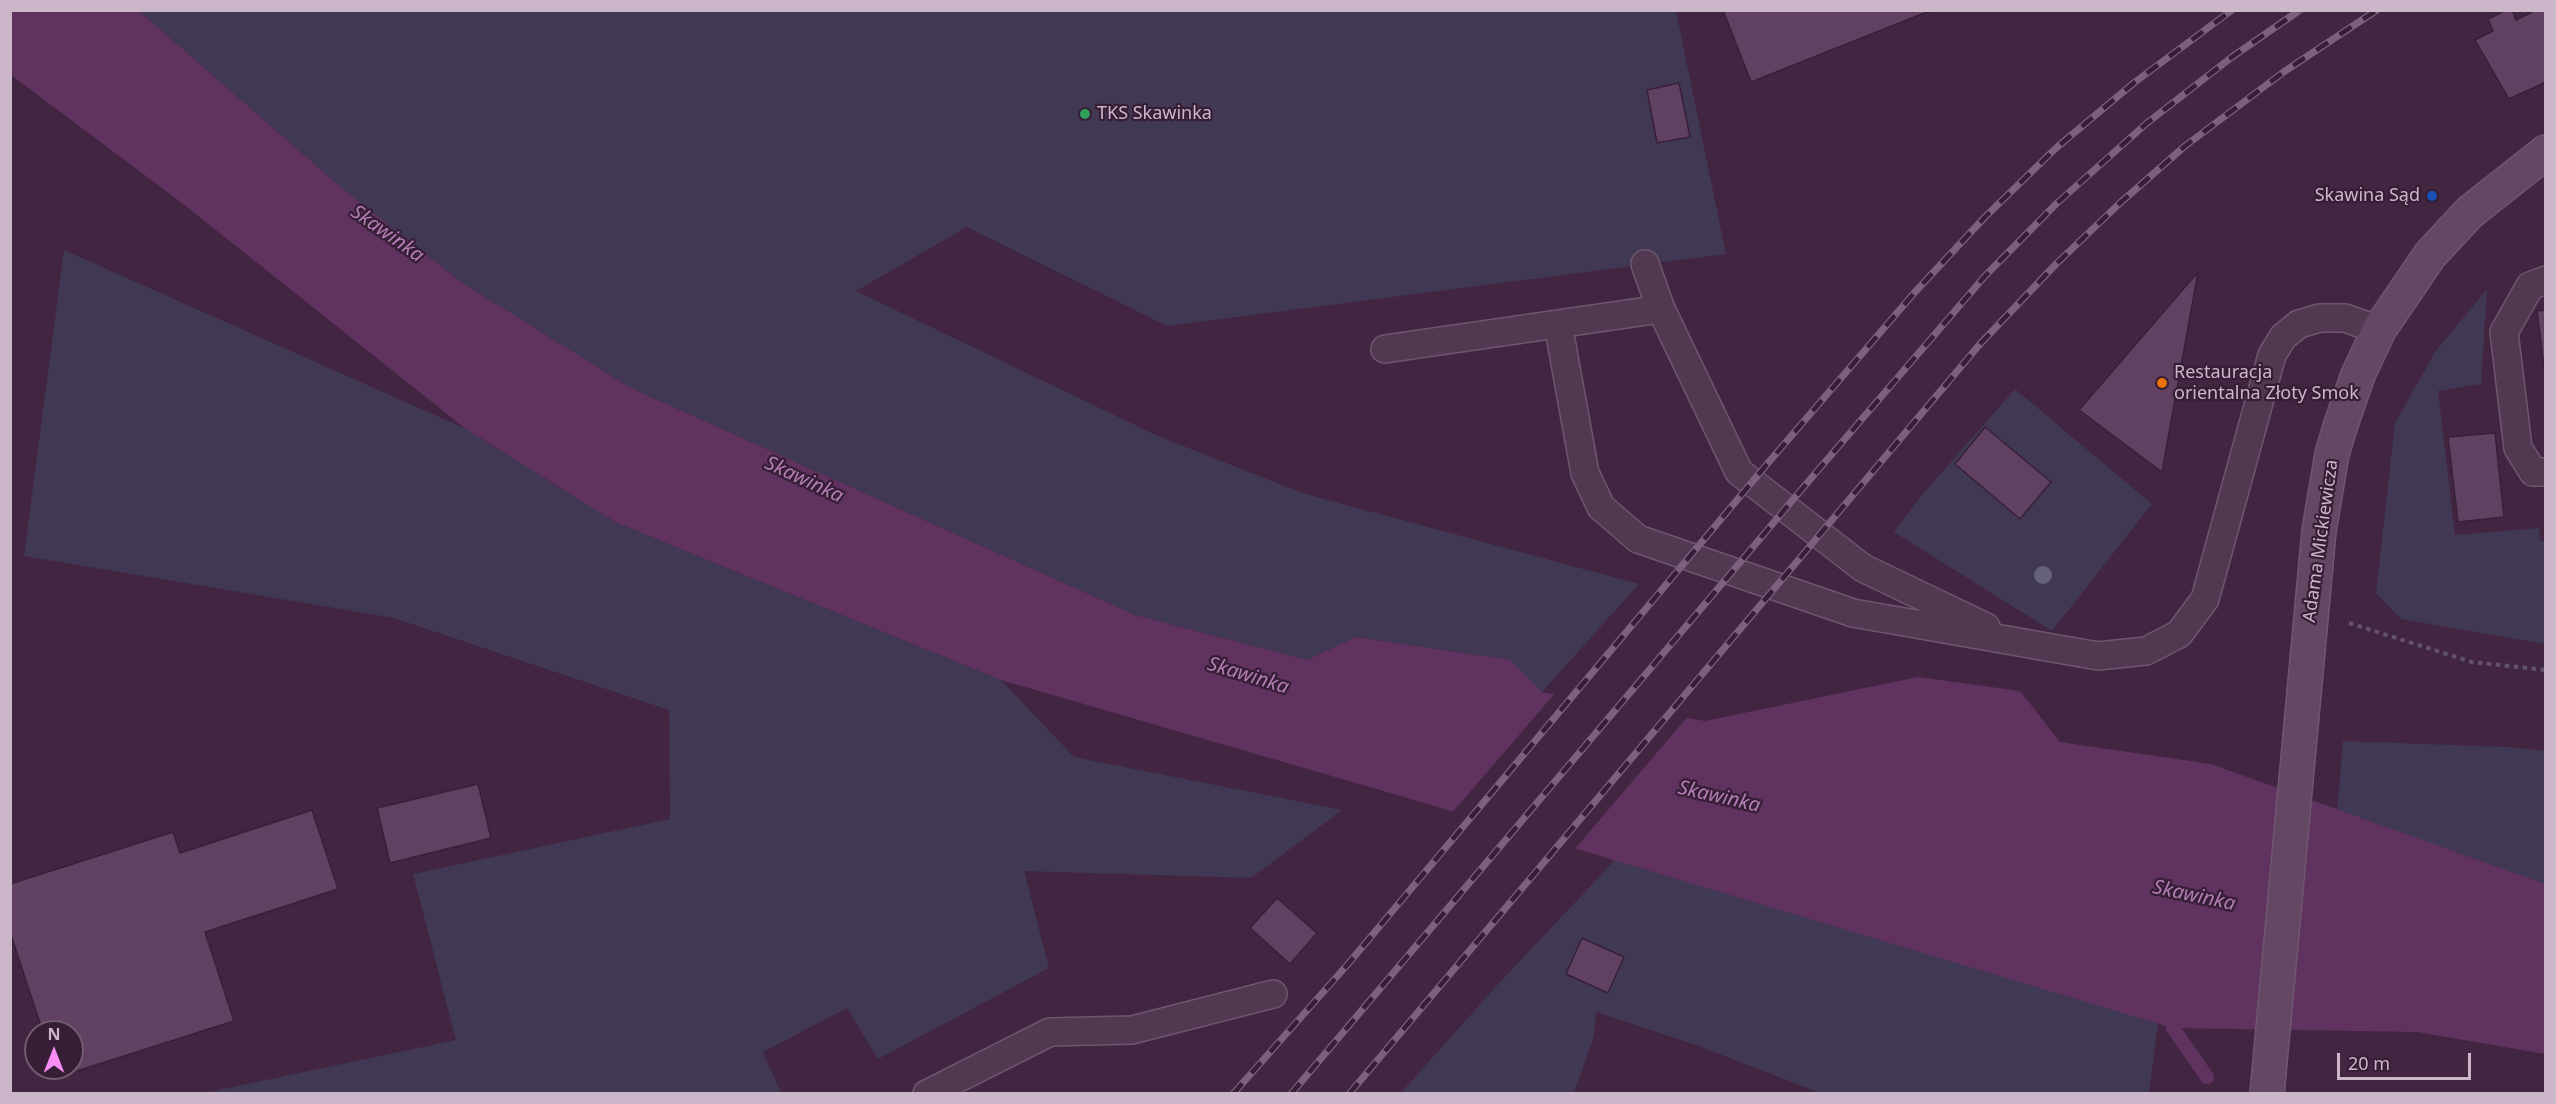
<!DOCTYPE html>
<meta charset="utf-8">
<style>
body{margin:0}
#map{position:relative;width:2556px;height:1104px;overflow:hidden;background:#412541;font-family:"Noto Sans",sans-serif}
canvas{display:block}
.frame{position:absolute;inset:0;border:12px solid #cbb6ca;pointer-events:none}
.north{position:absolute;left:24px;top:1020px;width:60px;height:60px;box-sizing:border-box;background:#361e36;border:2px solid #725b71;border-radius:50%;rotate:0deg;font-size:16px;font-weight:700;line-height:24px;text-align:center;color:#cbb6ca}
.north::after{content:'';display:block;margin:auto;width:21px;height:27px;background:#fa8cf6;clip-path:polygon(50% 0,100% 100%,50% 72%,0 100%)}
.scale{position:absolute;left:2337px;top:1053px;width:134px;height:27px;box-sizing:border-box;border:3px solid #cbb6ca;border-top:0;padding-left:8px;font-size:18px;line-height:21px;white-space:nowrap;color:#cbb6ca;-webkit-text-stroke:4px #361e36;paint-order:stroke}
</style>
<div id="map">
<canvas width="2556" height="1104"></canvas>
<div class="frame"></div>
<div class="north">N</div>
<div class="scale">20 m</div>
</div>
<script>
const c = document.querySelector('canvas').getContext('2d');
c.lineJoin = 'round';
function fillPath(path, color) { c.fillStyle = color; c.fill(path, 'evenodd'); }
const poly = rows => new Path2D(rows.map(r => 'M' + r).join(''));
function strokePath(path, color, width, dash) { c.strokeStyle = color; c.lineWidth = width; c.lineCap = dash ? 'butt' : 'round'; c.setLineDash(dash || []); c.stroke(path); }
function label(font, color, halo, rows, align = 'center') {
  c.font = font + ' "Noto Sans",sans-serif'; c.lineWidth = 4.5; c.setLineDash([]); c.textBaseline = 'middle'; c.strokeStyle = halo; c.fillStyle = color; for (const [text, x, y, turn = 0] of rows) {
    c.save(); c.translate(x, y); c.rotate((+turn || 0) * Math.PI / 180); c.textAlign = isNaN(turn) ? turn : align; if (halo) c.strokeText(text, 0, 0); c.fillText(text, 0, 0); c.restore();
  }
}
const green = poly([
 [139,11,1676,11,1726,254,1167,326,967,227,856,291,1158,436,1302,493,1639,584,1542,692,1510,660,1356,637,1307,660,1135,615,631,388,461,282,343,189],
 [64,250,466,429,615,522,1001,680,1074,757,1342,810,1251,878,1024,871,1049,968,878,1059,847,1008,763,1052,781,1093,204,1093,456,1040,413,874,670,819,669,710,394,618,24,556],
 [2487,289,2481,384,2438,391,2455,535,2539,528,2540,541,2545,541,2545,644,2401,619,2376,593,2395,423,2435,352],
 [2015,389,2152,504,2052,631,1894,532,1921,496],
 [2343,741,2508,747,2545,751,2545,884,2337,810],
 [1615,860,2158,1022,2149,1093,1820,1093,1696,1045,1596,1012,1594,1036,1574,1093,1400,1094,1501,981]
]);
const water = poly([
 [10,11,139,11,343,189,461,282,631,388,1135,615,1307,660,1356,637,1510,660,1542,692,1705,721,1918,677,2013,690,2021,692,2060,742,2211,764,2545,884,2545,1054,2417,1032,2173,1028,1404,797,1001,680,615,522,466,429,178,200,11,75]
]);
const pier = poly([
 [1557,691,1689,715,1573,851,1451,814]
]);
const stream = poly([
 [2175,1009,2173,1028,2207,1077]
]);
const building = poly([
 [1723,10,1932,10,1751,82,1723,10],
 [2506,10,2512,10,2516,20,2536,10,2546,10,2546,82,2509,99,2475,40,2493,31,2488,19,2506,10],
 [1679,83,1690,137,1657,143,1647,90,1679,83],
 [2198,272,2162,472,2079,410,2198,272],
 [2546,310,2546,383,2537,311,2546,310],
 [1985,427,2051,482,2020,519,1955,464,1985,427],
 [2495,433,2504,517,2458,522,2448,437,2495,433],
 [478,784,491,838,390,863,377,808,478,784],
 [312,810,338,889,205,932,234,1021,58,1077,55,1068,72,1068,72,1032,43,1032,10,932,10,884,173,832,180,853,312,810],
 [1277,898,1317,933,1290,964,1250,928,1277,898],
 [1582,938,1624,957,1608,993,1566,974,1582,938]
]);
const path = poly([
 [2349,623,2472,662,2546,670]
]);
const lane = poly([
 [1645,264,1661,309,1739,472,1863,568,1986,627],
 [2546,280,2530,286,2504,332,2518,448,2533,472,2546,472],
 [1558,324,1585,473,1601,507,1638,539,1853,613,2098,656,2146,651,2179,634,2205,599,2272,355,2283,337,2299,324,2320,318,2345,318,2379,330],
 [1385,349,1661,309],
 [927,1094,1050,1032,1132,1030,1273,994]
]);
const secondary = poly([
 [2267,1094,2319,531,2332,454,2340,427,2358,375,2379,330,2430,255,2470,212,2546,152]
]);
const rail = poly([
 [1233,1094,1348,964,1768,463,1915,292,1985,217,2056,148,2135,82,2232,10],
 [1291,1094,1813,476,1985,276,2056,204,2147,123,2232,57,2300,10],
 [1349,1094,1980,344,2056,264,2120,203,2185,146,2285,71,2377,10]
]);
const trees = [
 [2043,575]
];
const markers = [
 [1085,114,6,"#2e9e5b"],
 [2432,196,6,"#1a4fb4"],
 [2162,383,6,"#e8710a"]
];
const poiNames = [
 ["TKS Skawinka",1097,114],
 ["Skawina Sąd",2420,196,"right"],
 ["Restauracja",2174,373],
 ["orientalna Złoty Smok",2174,394]
];
const streetNames = [
 ["Adama Mickiewicza",2321,541,-82]
];
const waterNames = [
 ["Skawinka",387,234,35],
 ["Skawinka",804,480,25],
 ["Skawinka",1248,676,17],
 ["Skawinka",1719,797,13],
 ["Skawinka",2194,896,12]
];
fillPath(green, '#413854');
fillPath(water, '#60325f');
fillPath(pier, '#412541');
strokePath(stream, '#60325f', 14);
fillPath(building, '#614161');
strokePath(building, '#382038', 1.5);
strokePath(lane, '#6e576e', 30);
strokePath(secondary, '#6e576e', 36);
strokePath(path, '#62536c', 4, [4.5, 4.5]);
strokePath(lane, '#513951', 27);
strokePath(secondary, '#644763', 33);
strokePath(rail, '#7d607d', 7);
strokePath(rail, '#361e36', 4.5, [14]);
c.fillStyle = '#65607c';
for (const [x, y] of trees) { c.beginPath(); c.arc(x, y, 9, 0, 2 * Math.PI); c.fill(); }
for (const [x, y, r, color] of markers) { const dot = new Path2D(); dot.arc(x, y, r, 0, 2 * Math.PI); c.fillStyle = color; c.fill(dot); strokePath(dot, '#361e36', 2); }
label('18px', '#cbb6ca', '#361e36', poiNames, 'left');
label('18px', '#cbb6ca', '#361e36', streetNames);
label('italic 20px', '#b37db3', '#361e36', waterNames);
</script>
